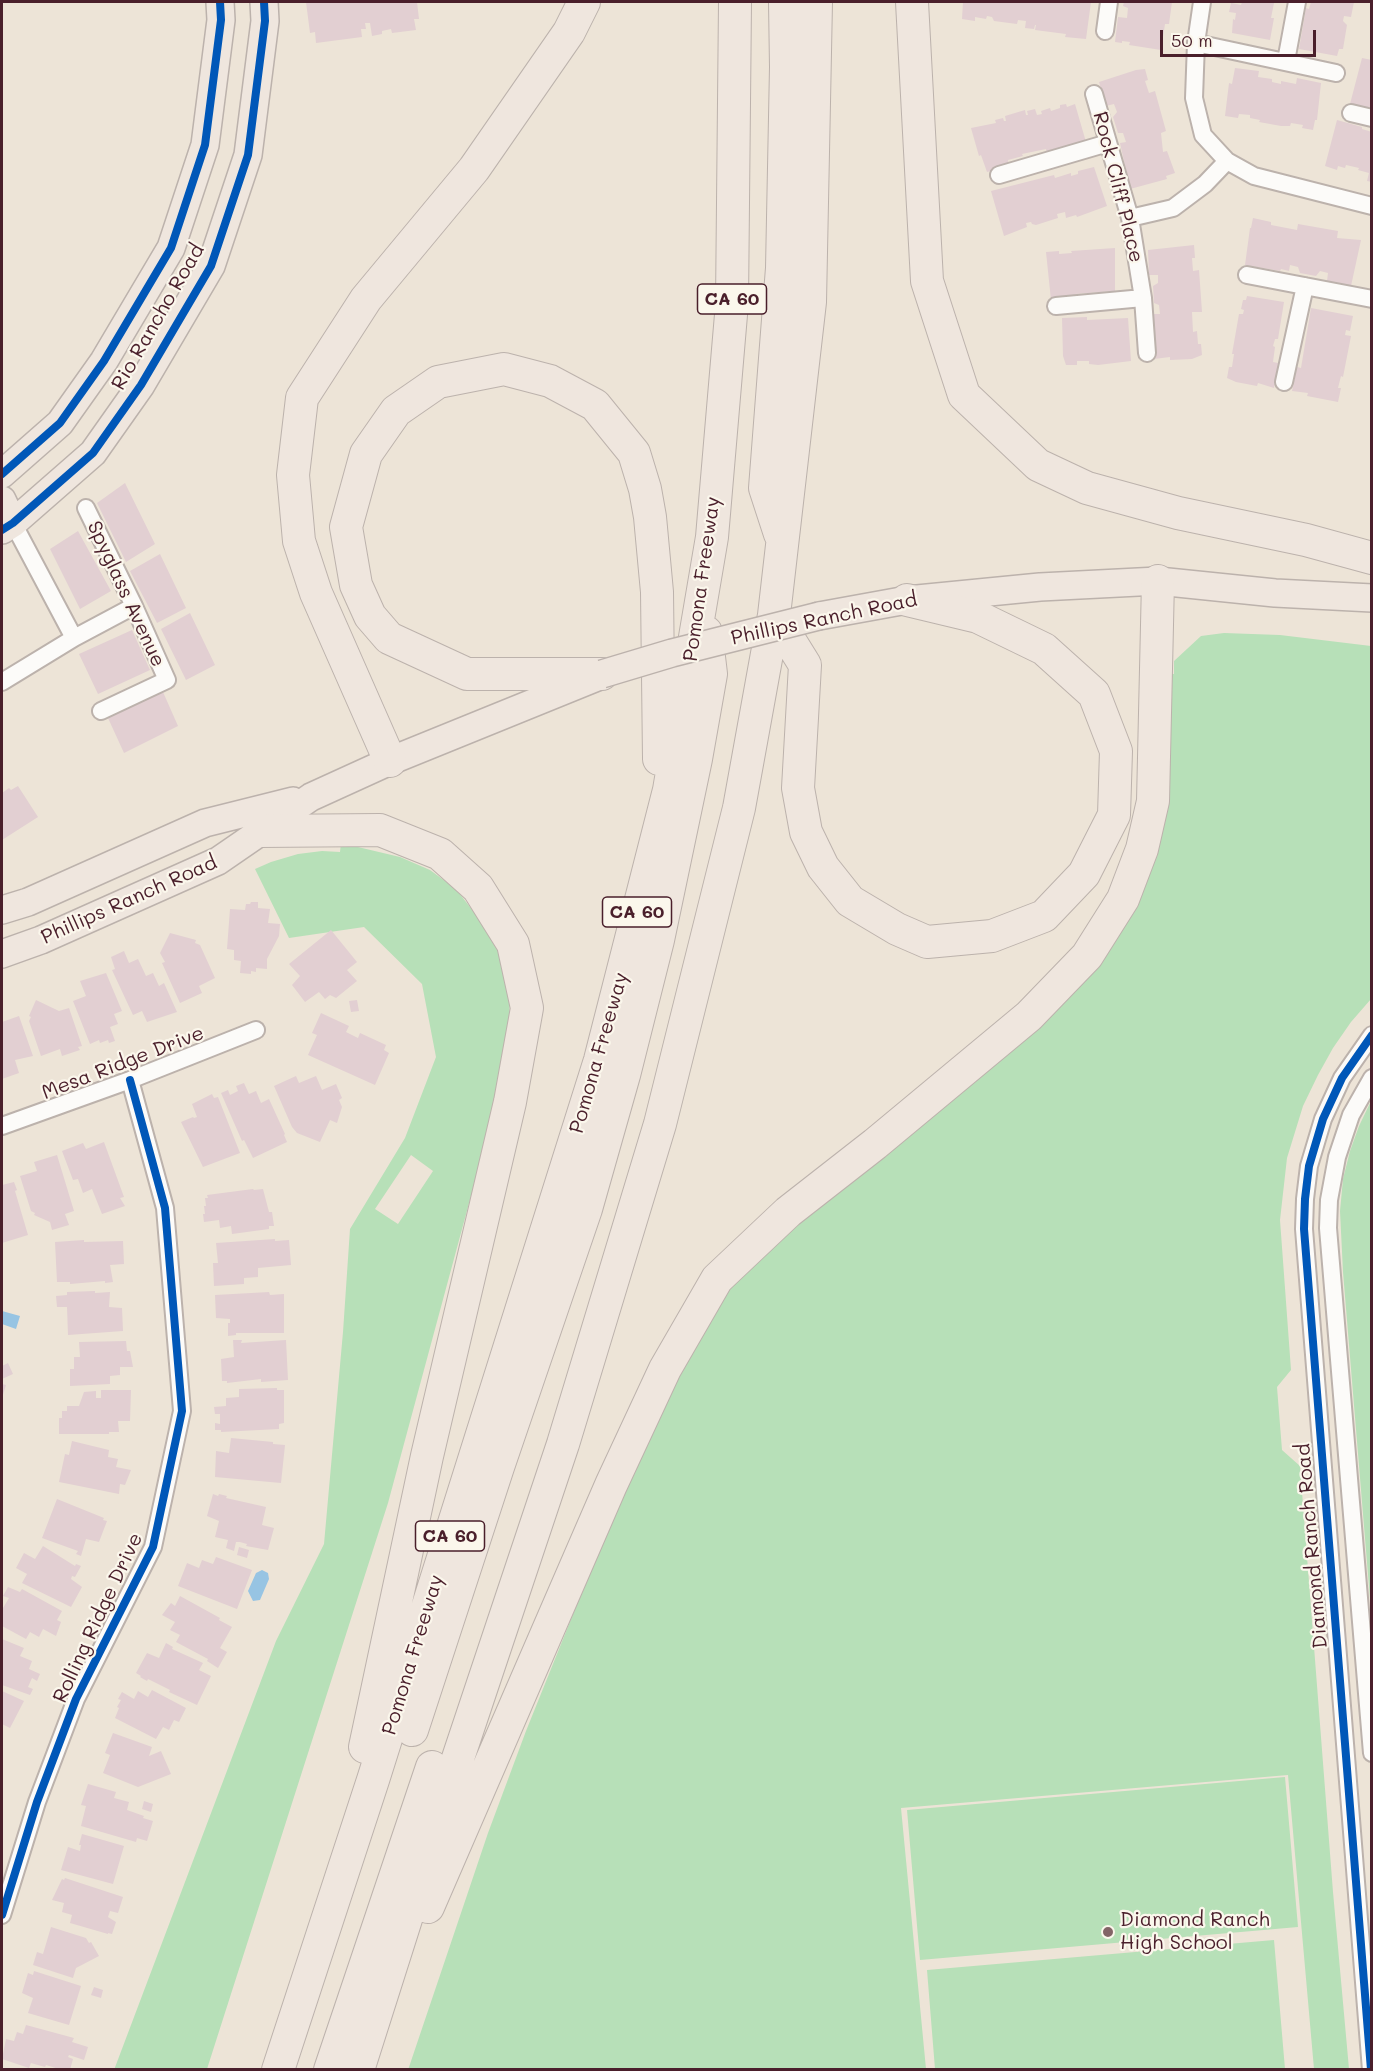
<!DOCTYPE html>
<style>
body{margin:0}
#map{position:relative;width:1373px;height:2071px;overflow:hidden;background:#ede4d7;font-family:Mali,sans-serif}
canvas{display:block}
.frame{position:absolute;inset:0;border:3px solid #4a1f2b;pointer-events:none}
.scale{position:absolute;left:1160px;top:30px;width:156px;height:27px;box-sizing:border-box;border:3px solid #4a1f2b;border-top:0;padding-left:8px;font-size:18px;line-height:21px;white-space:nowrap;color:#4a1f2b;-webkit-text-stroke:4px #fbf7ec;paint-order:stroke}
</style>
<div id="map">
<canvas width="1373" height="2071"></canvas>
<div class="frame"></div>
<div class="scale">50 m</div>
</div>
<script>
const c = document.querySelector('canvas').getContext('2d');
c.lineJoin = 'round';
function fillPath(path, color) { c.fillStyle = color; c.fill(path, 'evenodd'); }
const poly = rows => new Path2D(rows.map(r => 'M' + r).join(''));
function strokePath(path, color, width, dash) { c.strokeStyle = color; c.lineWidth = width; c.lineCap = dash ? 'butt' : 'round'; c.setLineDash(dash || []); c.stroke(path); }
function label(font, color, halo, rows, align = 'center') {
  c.font = font + ' Mali,sans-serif'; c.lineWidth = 4.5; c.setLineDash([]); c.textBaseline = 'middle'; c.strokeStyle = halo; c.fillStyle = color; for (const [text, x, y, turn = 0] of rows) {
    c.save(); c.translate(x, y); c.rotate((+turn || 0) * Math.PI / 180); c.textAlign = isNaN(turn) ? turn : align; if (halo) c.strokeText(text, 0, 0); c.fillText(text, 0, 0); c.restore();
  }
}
const green = poly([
 [1224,633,1280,635,1371,646,1371,999,1351,1022,1333,1048,1318,1075,1303,1106,1287,1158,1280,1220,1291,1370,1277,1387,1282,1450,1300,1466,1333,1892,1349,2069,1314,2069,1288,1775,901,1808,926,2069,408,2070,488,1833,526,1731,648,1428,703,1324,747,1266,1117,932,1167,674,1174,674,1174,661,1201,636],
 [341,843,400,857,430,870,456,889,480,920,497,947,509,979,510,1035,475,1181,388,1503,207,2069,114,2070,276,1641,324,1544,343,1332,350,1229,405,1138,436,1057,422,984,364,927,289,938,255,869,271,862,298,854,322,851,340,852],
 [411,1155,433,1171,398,1224,375,1209],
 [1371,1101,1371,1611,1343,1272,1340,1211,1343,1179,1350,1151,1359,1126],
 [1285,1777,1298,1927,920,1960,907,1810],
 [1274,1940,1285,2069,935,2069,927,1970]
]);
const water = poly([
 [2,1311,20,1316,16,1329,2,1324],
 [262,1570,268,1573,269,1579,260,1600,253,1601,248,1591,256,1573]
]);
const building = poly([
 [306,2,417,2,419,19,414,19,416,30,392,33,391,29,382,31,382,34,372,36,370,23,365,23,366,29,361,29,362,37,316,43,315,32,310,33],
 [963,2,1091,2,1086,39,1065,37,1066,34,1035,30,1036,25,1035,25,1034,29,1025,28,1026,21,1018,20,1017,24,994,21,992,17,987,16,986,19,975,17,975,21,962,19],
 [1124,2,1172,2,1169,24,1165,24,1161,50,1129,45,1130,42,1122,41,1122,43,1115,42,1118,17,1127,18,1128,8,1123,6],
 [1242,2,1274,3,1271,18,1274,18,1270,40,1232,33,1233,19,1235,20,1236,13,1229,12,1231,3,1241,5],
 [1311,2,1354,2,1351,17,1344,16,1343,21,1347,25,1343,49,1339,49,1337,56,1299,49,1306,8,1309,9],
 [1362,58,1372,60,1372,110,1350,104],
 [1235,68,1259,71,1258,77,1272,79,1272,82,1281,84,1281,81,1296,84,1297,78,1321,83,1317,120,1315,120,1313,130,1302,128,1303,125,1291,123,1290,126,1281,126,1259,122,1260,120,1250,118,1250,115,1239,114,1238,118,1225,116,1229,83,1232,84],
 [1145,69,1148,80,1145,81,1149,93,1155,91,1166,131,1161,133,1163,152,1167,151,1175,173,1166,176,1167,179,1130,189,1120,143,1126,142,1123,133,1118,133,1113,117,1117,112,1114,104,1106,106,1099,82,1136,70],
 [1066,104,1067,107,1075,104,1086,142,1060,148,1060,150,1047,154,1046,149,1022,154,1023,156,1008,160,1009,166,987,172,981,155,979,156,971,128,996,123,995,120,1003,118,1004,121,1006,121,1005,116,1025,110,1026,115,1028,115,1027,111,1035,109,1037,115,1042,114,1041,111,1050,108,1051,111,1060,108,1060,105],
 [1337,120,1362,127,1362,129,1372,132,1372,182,1367,181,1369,173,1358,170,1359,168,1346,165,1345,168,1338,166,1337,170,1325,166],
 [1094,167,1107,206,1077,217,1076,215,1066,218,1065,212,1057,214,1058,218,1036,225,1032,224,1031,222,1026,223,1027,227,1004,236,991,191,1054,175,1055,178,1071,173,1071,176,1078,174,1078,171],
 [1253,218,1271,222,1271,225,1297,230,1298,224,1338,231,1337,238,1361,240,1351,286,1327,281,1328,273,1320,271,1316,276,1300,273,1298,267,1290,265,1289,271,1281,269,1280,271,1245,265,1250,228,1251,228],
 [1194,245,1195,258,1192,258,1193,271,1199,270,1202,312,1192,312,1193,332,1197,331,1198,344,1201,344,1202,355,1192,359,1170,360,1170,357,1154,359,1152,334,1155,333,1153,314,1160,314,1159,305,1154,303,1153,286,1158,283,1158,275,1149,275,1148,250],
 [1115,248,1115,291,1075,294,1076,298,1051,300,1046,252,1059,251,1059,254,1072,253,1071,251],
 [1247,296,1284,302,1278,339,1275,339,1273,346,1275,347,1273,362,1278,363,1274,388,1258,383,1257,386,1236,382,1227,378,1229,367,1232,367,1234,354,1232,354,1239,314,1243,314,1244,310,1241,309,1243,300,1246,300],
 [1311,308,1353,316,1350,331,1346,330,1345,335,1351,336,1343,377,1341,376,1338,388,1341,388,1338,402,1307,396,1308,393,1292,391,1297,367,1301,368],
 [1087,317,1087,320,1128,318,1131,361,1098,365,1089,364,1089,361,1077,361,1077,365,1066,365,1063,356,1062,318],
 [125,483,155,544,126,562,97,503],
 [78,531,111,591,80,609,50,549],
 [160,554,186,608,157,623,130,571],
 [190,613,215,665,186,680,161,629],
 [132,630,150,670,98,694,79,654],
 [163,692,178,726,124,753,108,718],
 [18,786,38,817,2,840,2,793,9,788,11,790],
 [251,902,258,902,258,908,270,909,268,923,280,924,279,936,267,959,267,969,256,968,256,972,251,971,251,974,240,973,241,961,234,960,234,950,227,949,230,909,245,910,246,904,250,904],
 [331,930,357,962,347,970,357,981,336,998,330,995,325,999,319,992,305,1002,292,985,300,976,289,964],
 [170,933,196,940,195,943,200,945,215,978,199,986,202,993,180,1003,162,963,165,962,160,953],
 [124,951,129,963,138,959,146,976,153,973,159,986,164,983,177,1012,147,1022,142,1011,133,1015,112,970,115,969,111,957],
 [106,973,122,1011,114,1014,118,1024,110,1027,115,1041,109,1043,108,1040,100,1043,99,1040,90,1044,73,1001,86,996,80,981],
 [36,1000,59,1011,69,1008,82,1046,78,1047,80,1050,62,1056,60,1049,41,1056,29,1021,31,1017,29,1016],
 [357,1000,359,1011,351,1012,349,1001],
 [321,1013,349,1026,346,1032,358,1038,360,1033,386,1045,384,1050,389,1053,375,1085,308,1055,317,1035,312,1033],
 [19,1016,33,1056,15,1060,19,1073,2,1079,2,1022],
 [296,1076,299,1083,316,1076,322,1090,336,1084,342,1098,339,1100,342,1107,337,1123,330,1120,320,1142,297,1133,292,1127,274,1086],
 [244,1083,249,1094,256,1091,261,1103,269,1099,285,1134,284,1135,287,1142,253,1158,244,1140,242,1141,221,1093,228,1090,230,1095,238,1091,236,1086],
 [212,1094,214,1098,218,1097,240,1153,203,1167,181,1122,193,1117,194,1118,197,1117,192,1104],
 [104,1142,124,1197,120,1198,125,1206,102,1214,92,1189,83,1193,78,1179,73,1180,62,1151,83,1143,86,1149],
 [57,1155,74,1211,65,1214,69,1225,52,1230,50,1222,34,1215,35,1213,31,1211,20,1176,37,1171,34,1162],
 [14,1182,17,1190,15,1191,28,1235,2,1243,2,1185],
 [253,1189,254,1190,263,1189,269,1212,272,1212,274,1226,269,1226,269,1229,232,1234,231,1226,220,1228,219,1220,204,1222,203,1214,205,1214,204,1206,206,1206,205,1198,208,1198,207,1195],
 [275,1239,275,1241,289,1240,291,1265,258,1268,258,1277,244,1278,244,1284,214,1286,213,1263,218,1263,216,1243],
 [84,1240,84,1242,123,1241,124,1264,110,1265,113,1282,105,1283,105,1281,70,1284,70,1282,57,1282,55,1242],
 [95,1291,95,1293,110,1292,109,1307,122,1308,123,1331,68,1335,67,1307,57,1307,56,1296,67,1295,67,1292],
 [269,1292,270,1295,284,1294,284,1333,236,1333,236,1335,228,1336,228,1323,230,1323,230,1319,216,1318,215,1295],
 [233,1340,242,1340,241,1343,286,1340,288,1380,261,1382,261,1379,227,1383,227,1381,222,1381,221,1359,234,1357],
 [126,1341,127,1351,130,1351,133,1367,120,1367,120,1375,110,1376,110,1384,70,1386,70,1369,74,1369,74,1357,80,1357,79,1342],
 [8,1363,13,1374,2,1379,2,1366],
 [2,1384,6,1385,2,1398],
 [277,1388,277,1390,284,1390,284,1423,279,1424,279,1429,221,1432,221,1430,215,1430,215,1423,220,1424,220,1414,215,1414,214,1407,226,1406,226,1398,239,1397,239,1389],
 [101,1390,131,1390,130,1421,118,1421,119,1432,109,1432,109,1434,59,1434,59,1418,62,1418,62,1411,67,1411,67,1406,79,1406,84,1392,96,1391,96,1398,101,1398],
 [231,1438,273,1442,273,1444,285,1445,281,1483,215,1477,216,1451,229,1453],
 [72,1441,109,1450,108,1457,118,1459,116,1467,131,1470,125,1485,120,1484,119,1494,59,1482,65,1454,69,1455],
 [213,1494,218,1496,219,1494,227,1496,226,1498,266,1507,262,1525,274,1528,268,1550,246,1546,247,1544,240,1542,236,1542,234,1551,226,1548,228,1540,215,1537,219,1521,207,1516],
 [57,1499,104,1518,103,1520,107,1521,99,1542,86,1539,81,1556,76,1554,78,1551,42,1538],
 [43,1546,75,1566,76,1564,81,1566,75,1577,72,1576,71,1579,82,1587,71,1607,22,1583,27,1574,16,1568,24,1553,35,1559],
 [239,1547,249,1550,247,1558,237,1555],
 [216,1557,252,1570,237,1609,178,1586,187,1563,199,1568,202,1560,213,1564],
 [8,1587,20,1592,22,1589,62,1611,57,1620,61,1622,56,1636,43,1629,39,1637,30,1632,26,1639,2,1626,2,1607,3,1608,9,1598,3,1596],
 [180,1596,220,1618,219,1620,232,1627,220,1648,227,1652,218,1668,207,1661,208,1659,176,1642,180,1635,170,1630,175,1622,162,1615,171,1603,175,1606],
 [2,1639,24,1648,20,1656,32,1661,29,1669,40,1674,37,1681,32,1678,28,1687,33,1689,30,1695,2,1685],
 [166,1643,173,1647,172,1649,203,1663,199,1670,211,1676,197,1705,169,1692,170,1690,148,1679,147,1681,140,1677,141,1676,136,1673,147,1653,159,1658],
 [152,1690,186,1708,179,1722,174,1720,169,1730,163,1727,156,1739,115,1718,119,1708,117,1707,121,1700,118,1699,122,1692,134,1699,138,1691,148,1697],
 [2,1691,24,1701,10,1728,2,1724],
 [113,1733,152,1747,149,1756,161,1751,171,1774,138,1787,103,1773,110,1755,105,1753],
 [88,1784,116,1792,114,1798,129,1802,127,1810,144,1816,143,1818,153,1821,147,1841,137,1838,136,1842,81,1826,86,1806,81,1805],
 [144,1801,153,1804,151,1812,142,1809],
 [82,1834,124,1846,113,1884,61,1870,68,1847,80,1851,81,1845,79,1845],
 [65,1878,123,1897,118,1913,110,1911,108,1917,116,1922,112,1934,108,1933,108,1934,70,1923,72,1915,62,1912,64,1903,52,1900,62,1879,64,1880],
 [51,1927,86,1938,89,1943,91,1942,99,1956,76,1968,73,1978,33,1965,37,1952,43,1954],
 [34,1971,81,1986,69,2025,28,2013,33,1998,22,1993,28,1973,33,1975],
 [94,1987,103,1990,101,1998,91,1995],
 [26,2025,74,2038,72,2042,88,2047,84,2060,69,2055,68,2057,73,2059,70,2070,62,2070,46,2065,45,2067,31,2063,29,2068,2,2059,6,2039,14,2041,17,2032,23,2034]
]);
const street = poly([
 [1202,2,1196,43,1194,98,1203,135,1227,161,1254,176,1372,206],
 [1105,31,1109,2],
 [1196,43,1336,73],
 [1286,61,1297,2],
 [1094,94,1130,218,1143,298,1147,353],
 [1351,113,1372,118],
 [999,175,1108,143],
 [1130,218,1173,208,1205,184,1227,161],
 [1247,275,1372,299],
 [1056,306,1143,298],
 [1284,382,1305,286],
 [86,508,134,606,167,680,101,711],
 [13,523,74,638],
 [2,682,74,638,134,606],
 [1372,1078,1351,1115,1337,1157,1329,1200,1328,1228,1372,1753],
 [2,1126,130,1080,256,1030],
 [2,1915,37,1802,76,1699,153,1547,182,1411,165,1208,130,1080],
 [1371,2070,1304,1229,1305,1199,1309,1166,1323,1119,1342,1078,1372,1035]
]);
const primary = poly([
 [2,474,60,423,104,361,171,248,205,145,221,20,220,2],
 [2,500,13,523],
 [2,530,13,523,93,453,141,385,211,266,248,155,265,21,264,2],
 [819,616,907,600,1040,587,1158,581,1275,593,1372,598],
 [2,910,28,902,205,823,293,801],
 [2,954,41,940,218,861,311,797,390,761,597,677]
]);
const highway = poly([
 [912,2,927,281,964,395,1038,465,1087,488,1178,513,1306,540,1372,558],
 [780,534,765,488,782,268,786,67,785,2],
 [774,615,805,665,798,788,806,832,823,867,850,901,897,929,927,942,992,936,1044,916,1084,874,1114,815,1116,751,1094,694,1044,649,978,617,907,600],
 [602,674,467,674,389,638,370,616,356,585,346,527,366,454,396,411,438,382,504,369,550,381,595,405,634,453,645,489,650,517,657,592,659,759],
 [390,761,316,593,299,541,293,475,302,398,366,299,474,169,569,32,584,2],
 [260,831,380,830,440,854,478,888,513,944,527,1008,510,1102,427,1456,365,1747],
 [412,1730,498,1467,586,1209,624,1075,658,940,696,759,711,674,706,632],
 [428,1907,611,1485,665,1369,717,1279,788,1212,875,1144,1029,1016,1087,956,1123,899,1142,849,1153,801,1158,581],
 [278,2070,373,1780,600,1060,669,790,712,537,732,303,735,2],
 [330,2070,432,1767],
 [358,2070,441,1809,563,1444,660,1124,739,808,774,615,810,302,816,2]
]);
const primaryBridge = poly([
 [602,674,672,653,819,616]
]);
const cycleway = poly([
 [2,474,60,423,104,361,171,248,205,145,221,20,220,2],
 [2,530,13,523,93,453,141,385,211,266,248,155,265,21,264,2],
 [2,1915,37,1802,76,1699,153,1547,182,1411,165,1208,130,1080],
 [1371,2070,1304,1229,1305,1199,1309,1166,1323,1119,1342,1078,1372,1035]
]);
const markers = [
 [1108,1932,6,"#836467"]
];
const shields = [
 [732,299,69],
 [637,912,69],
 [450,1536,69]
];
const shieldNames = [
 ["CA 60",732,299],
 ["CA 60",637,912],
 ["CA 60",450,1536]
];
const streetNames = [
 ["Rock Cliff Place",1118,187,76],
 ["Rio Rancho Road",158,317,-60],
 ["Pomona Freeway",702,579,-82],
 ["Spyglass Avenue",126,594,65],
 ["Phillips Ranch Road",824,619,-12],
 ["Phillips Ranch Road",129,900,-24],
 ["Pomona Freeway",599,1053,-74],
 ["Mesa Ridge Drive",123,1063,-21],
 ["Diamond Ranch Road",1312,1546,-95],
 ["Rolling Ridge Drive",98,1618,-65],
 ["Pomona Freeway",413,1655,-73]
];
const poiNames = [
 ["Diamond Ranch",1120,1920],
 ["High School",1120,1943]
];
fillPath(green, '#b7e0b8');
fillPath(water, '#97c4e3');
fillPath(building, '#e2cfd2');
strokePath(street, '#bcb2ac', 20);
strokePath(primary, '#bcb2ac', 30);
strokePath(highway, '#bcb2ac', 34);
strokePath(street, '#fcfbf9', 16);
strokePath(primary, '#efe6de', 27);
strokePath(highway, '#efe6de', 32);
strokePath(primaryBridge, '#bcb2ac', 30, []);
strokePath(primaryBridge, '#efe6de', 27);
strokePath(cycleway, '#0057b8', 8);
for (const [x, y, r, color] of markers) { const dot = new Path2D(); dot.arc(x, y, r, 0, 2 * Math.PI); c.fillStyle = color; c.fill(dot); strokePath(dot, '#fbf7ec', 2); }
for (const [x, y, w] of shields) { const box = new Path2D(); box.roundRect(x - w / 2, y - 15, w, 30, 4.5); c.fillStyle = '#fbf7ec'; c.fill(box); strokePath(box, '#4a1f2b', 1.5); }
label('bold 18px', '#4a1f2b', null, shieldNames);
label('20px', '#4a1f2b', '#fbf7ec', streetNames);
label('20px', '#4a1f2b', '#fbf7ec', poiNames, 'left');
</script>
